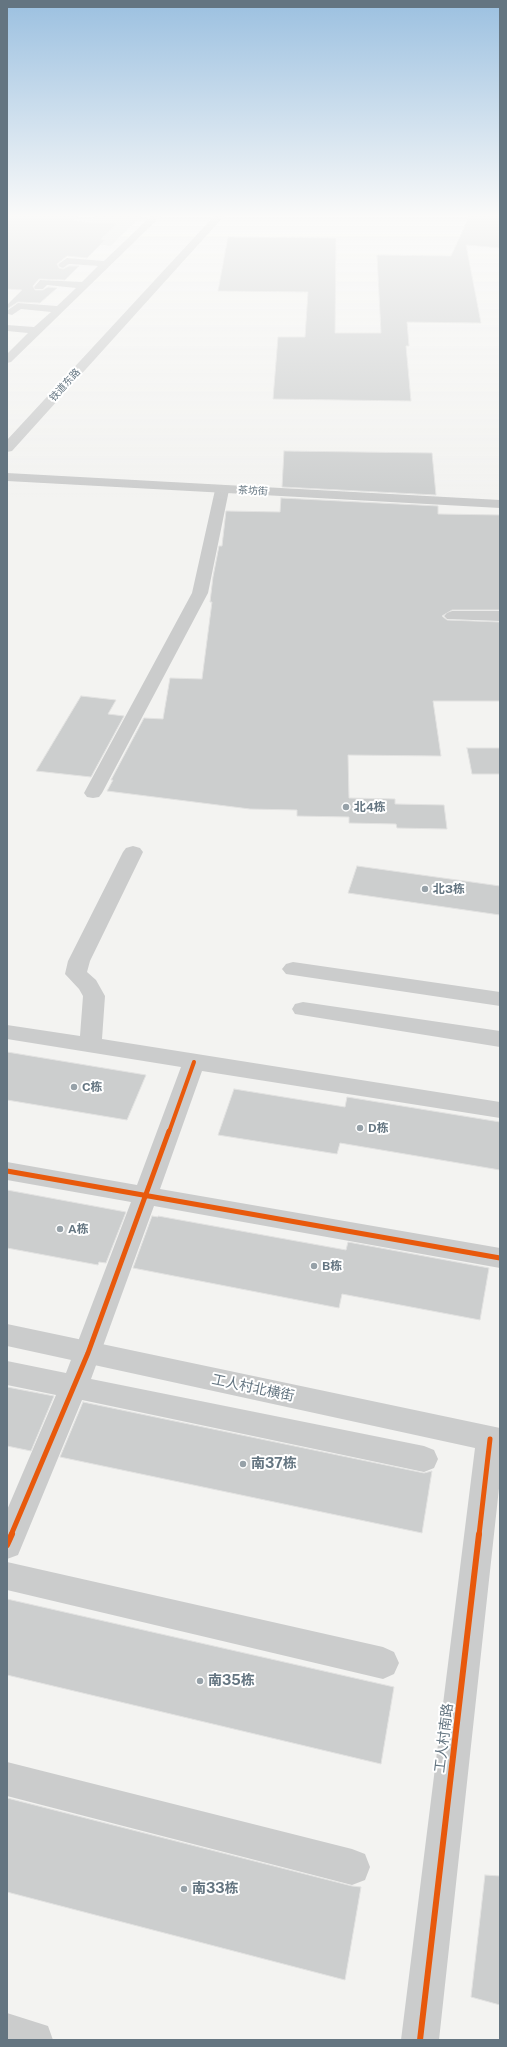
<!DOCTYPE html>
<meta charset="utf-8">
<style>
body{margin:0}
#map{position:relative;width:507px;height:2047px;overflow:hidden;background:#f3f3f1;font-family:"Public Sans",sans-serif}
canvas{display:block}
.frame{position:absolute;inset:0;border:8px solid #647581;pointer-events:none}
</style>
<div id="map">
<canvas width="507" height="2047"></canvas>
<div class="frame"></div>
</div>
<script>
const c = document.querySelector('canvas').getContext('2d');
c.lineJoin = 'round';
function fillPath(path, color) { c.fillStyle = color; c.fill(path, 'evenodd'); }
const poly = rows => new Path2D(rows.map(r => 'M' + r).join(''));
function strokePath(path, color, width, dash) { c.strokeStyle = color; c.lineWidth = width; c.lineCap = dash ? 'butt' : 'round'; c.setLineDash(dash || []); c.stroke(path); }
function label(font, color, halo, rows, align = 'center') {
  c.font = font + ' "Public Sans","Noto Sans SC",sans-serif'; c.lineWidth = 4; c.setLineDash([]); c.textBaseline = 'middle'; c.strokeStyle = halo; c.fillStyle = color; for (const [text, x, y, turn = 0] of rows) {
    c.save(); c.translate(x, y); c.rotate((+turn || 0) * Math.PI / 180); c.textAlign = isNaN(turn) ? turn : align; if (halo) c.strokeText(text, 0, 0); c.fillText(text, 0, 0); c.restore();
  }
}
const built = poly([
 [97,215,142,215,111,246,67,242]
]);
const green = poly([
 [98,215,134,215,125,224,91,222]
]);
const building = poly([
 [7,215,79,215,72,221,117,224,101,239,105,240,87,258,67,256,57,264,59,268,63,269,69,266,79,266,65,280,39,279,33,286,35,290,43,290,48,287,57,288,40,303,18,302,7,309,7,305,22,290,7,289,7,215],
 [470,215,500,215,500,248,466,245,481,323,407,322,409,346,406,346,411,401,273,399,278,337,305,337,308,292,218,291,228,237,336,238,335,333,381,333,377,255,451,256,470,215],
 [284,451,432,453,436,495,282,487,284,451],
 [281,498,438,506,438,514,500,515,500,610,452,610,442,616,447,620,500,622,500,701,433,701,441,756,348,755,349,798,395,799,395,804,444,805,447,829,397,828,396,824,349,823,349,817,297,816,297,810,250,809,107,791,113,780,111,780,144,718,163,719,170,678,202,679,212,602,210,602,213,577,219,546,222,546,226,511,280,512,281,498],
 [81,696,116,700,108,714,124,716,91,777,36,771,81,696],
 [467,748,500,748,500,774,472,774,467,748],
 [357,866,500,886,500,915,348,893,357,866],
 [7,1052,146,1075,127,1120,7,1100,7,1052],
 [234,1089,345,1107,347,1097,500,1122,500,1170,340,1143,337,1154,218,1135,234,1089],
 [7,1190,126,1212,106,1263,99,1262,98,1265,7,1248,7,1190],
 [152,1216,158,1217,158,1216,346,1250,348,1242,489,1268,480,1320,342,1294,339,1308,133,1268,152,1216],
 [7,1387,54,1396,31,1451,7,1446,7,1387],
 [83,1402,424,1473,432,1471,422,1533,60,1457,83,1402],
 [7,1599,394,1687,381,1764,7,1675,7,1599],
 [7,1798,352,1886,361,1887,345,1980,7,1892,7,1798],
 [485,1875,500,1876,500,2005,471,1997,485,1875]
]);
const minor = poly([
 [152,215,162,215,11,362,7,363,7,354,28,333,7,331,7,325,34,327,51,312,21,309,12,315,8,314,8,310,18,303,57,306,76,288,47,285,43,289,35,289,34,287,40,280,82,282,98,266,69,264,63,268,60,267,58,265,60,263,67,258,104,261,152,215],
 [215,215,225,215,12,451,7,452,7,440,215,215],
 [222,486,227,487,229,490,208,593,102,793,99,797,93,798,87,797,84,793,192,593,215,490,217,487,222,486],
 [452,611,500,611,500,621,447,619,444,616,447,613,452,611],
 [133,846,140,848,143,852,90,961,87,972,96,980,105,996,102,1039,500,1102,500,1118,202,1071,160,1189,500,1248,500,1268,154,1206,91,1379,424,1446,434,1450,438,1459,434,1468,424,1472,82,1400,18,1555,7,1559,7,1510,56,1395,7,1385,7,1361,66,1373,131,1202,7,1180,7,1162,137,1185,181,1067,7,1039,7,1025,80,1036,83,996,79,989,65,974,68,961,123,852,126,848,133,846],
 [293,962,500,992,500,1006,286,974,282,969,286,964,293,962],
 [303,1002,500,1031,500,1047,295,1014,292,1009,295,1004,303,1002],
 [7,1562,383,1647,394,1652,399,1663,394,1674,383,1679,7,1590,7,1562],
 [7,1762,352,1849,365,1854,370,1867,365,1880,352,1885,7,1796,7,1762],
 [7,2013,48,2026,53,2040,7,2040,7,2013]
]);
const tertiary = poly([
 [7,473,500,500,500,508,7,481,7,473],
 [7,1324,500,1428,500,1479,439,2040,401,2040,475,1448,7,1346,7,1324]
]);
const cyclewayFar2 = poly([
 [169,1132,194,1062]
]);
const cyclewayFar1 = poly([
 [7,1171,500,1258],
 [11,1535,88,1353,169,1131],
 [479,1535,490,1439]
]);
const cycleway = poly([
 [7,1545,12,1534],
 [420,2040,479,1534]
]);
const markers = [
 [346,807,4,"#96a1a8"],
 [425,889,4,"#96a1a8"],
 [74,1087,4,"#96a1a8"],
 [360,1128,4,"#96a1a8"],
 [60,1229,4,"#96a1a8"],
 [314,1266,4,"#96a1a8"],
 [243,1464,4,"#96a1a8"],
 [200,1681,4,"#96a1a8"],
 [184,1889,4,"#96a1a8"]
];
const farStreetnames = [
 ["铁道东路",65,385,-48],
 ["茶坊街",253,491,3]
];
const poiNames = [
 ["北4栋",354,807],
 ["北3栋",433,889],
 ["C栋",82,1087],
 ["D栋",368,1128],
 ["A栋",68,1229],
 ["B栋",322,1266]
];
const nearStreetnames = [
 ["工人村北横街",253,1388,12],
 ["工人村南路",444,1738,-83]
];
const nearPoinames = [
 ["南37栋",251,1464],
 ["南35栋",208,1681],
 ["南33栋",192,1889]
];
fillPath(built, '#e3e5e4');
fillPath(green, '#e3e6df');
fillPath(building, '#cccece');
strokePath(building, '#e2e2e1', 1);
fillPath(minor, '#cbcccc');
fillPath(tertiary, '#cbcccc');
strokePath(cyclewayFar2, '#e8590c', 4);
strokePath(cyclewayFar1, '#e8590c', 5);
strokePath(cycleway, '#e8590c', 6);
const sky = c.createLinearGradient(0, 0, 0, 502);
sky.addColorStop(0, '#9bc0e0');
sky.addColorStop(0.43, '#fafaf9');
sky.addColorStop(1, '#fafaf900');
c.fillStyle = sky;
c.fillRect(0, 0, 507, 502);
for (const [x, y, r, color] of markers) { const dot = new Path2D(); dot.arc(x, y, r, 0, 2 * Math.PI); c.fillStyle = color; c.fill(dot); strokePath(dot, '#fff', 1.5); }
label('10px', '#647581', '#fff', farStreetnames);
label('bold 12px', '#647581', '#fff', poiNames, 'left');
label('14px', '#647581', '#fff', nearStreetnames);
label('bold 14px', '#647581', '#fff', nearPoinames, 'left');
</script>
